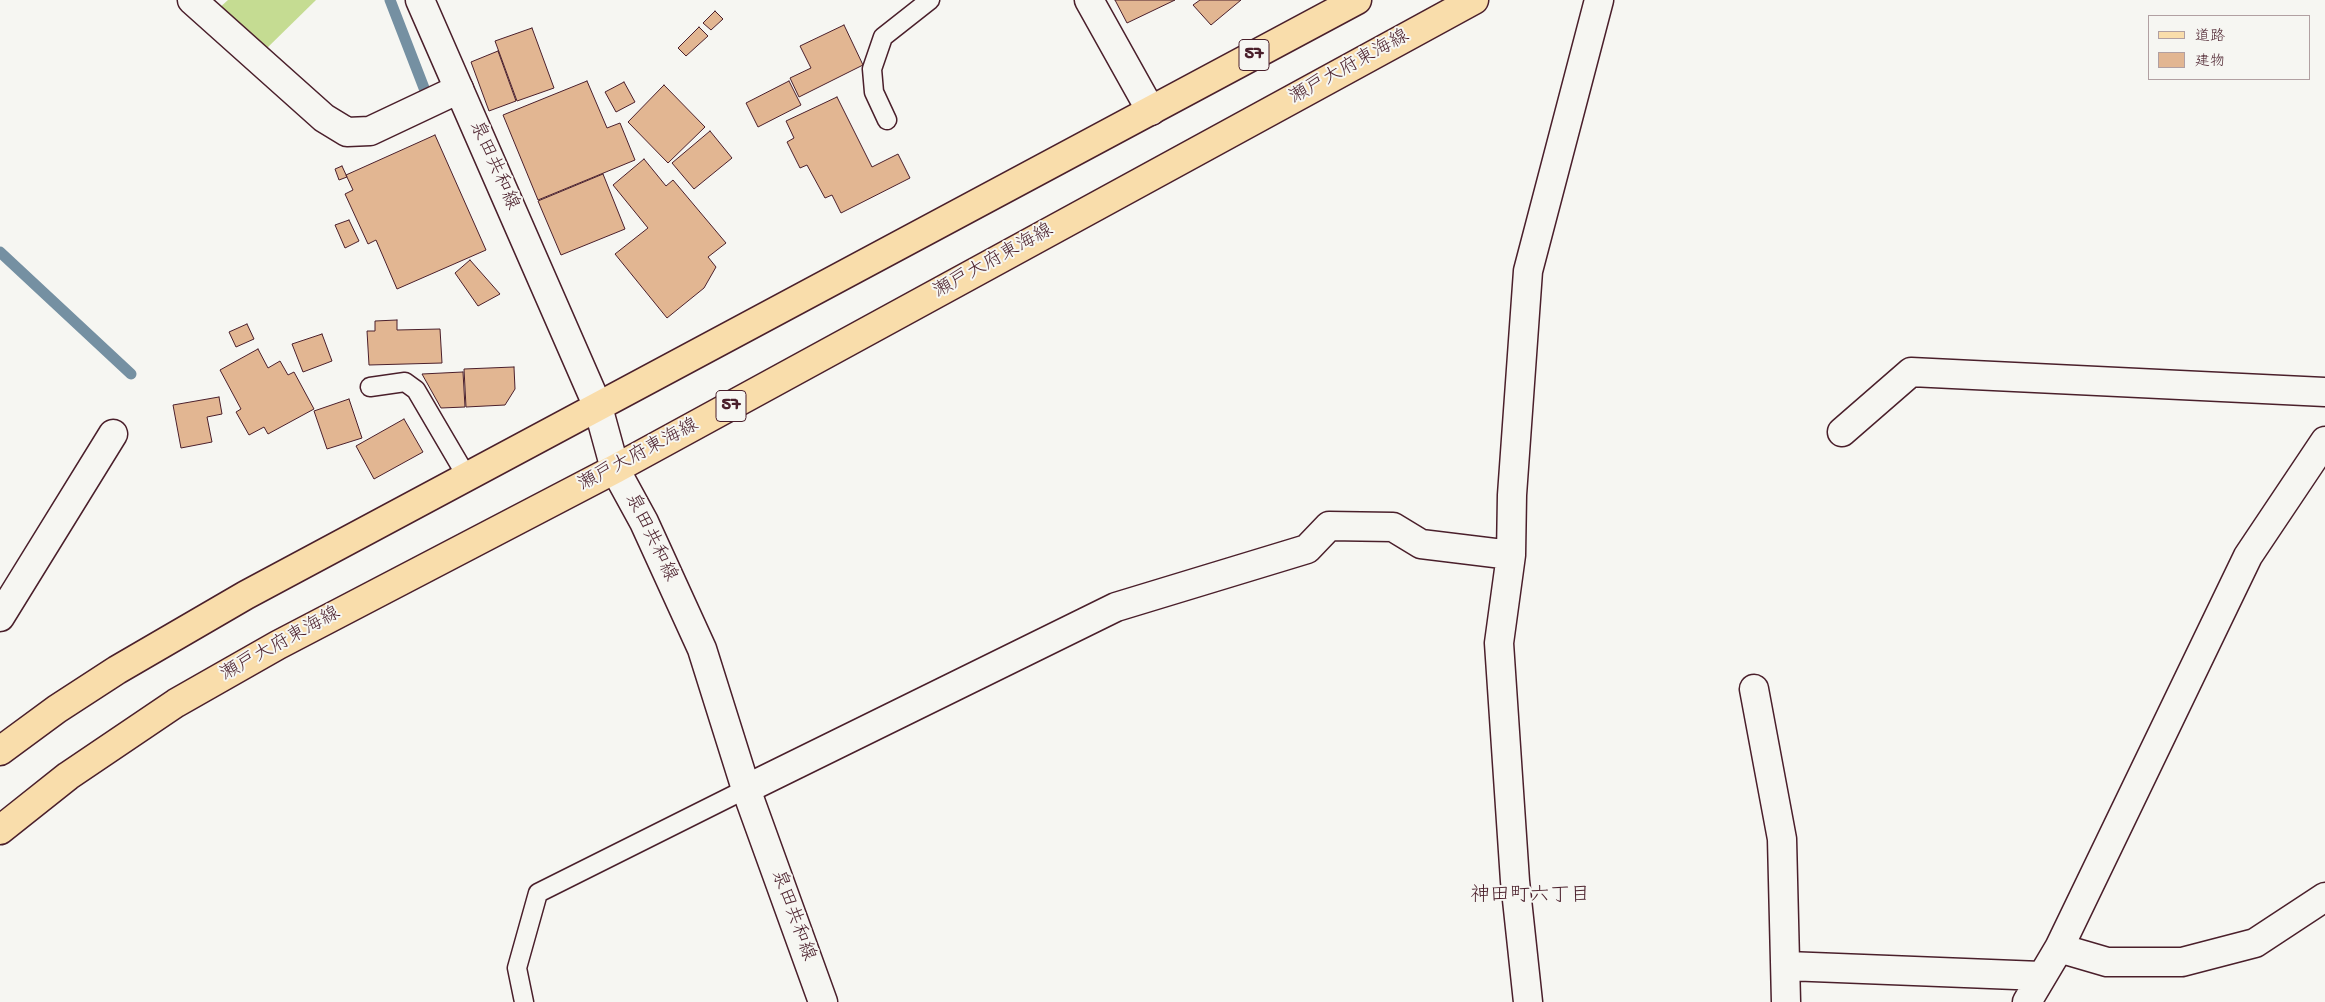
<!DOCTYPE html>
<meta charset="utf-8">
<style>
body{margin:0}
#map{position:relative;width:2325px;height:1002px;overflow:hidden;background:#f6f6f2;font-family:"Gochi Hand","Klee One",sans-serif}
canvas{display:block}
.legend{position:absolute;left:2148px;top:15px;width:162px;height:65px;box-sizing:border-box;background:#f6f6f2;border:1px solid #b1a0a2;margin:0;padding:6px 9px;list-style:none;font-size:15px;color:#4a1f2b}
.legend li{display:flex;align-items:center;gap:10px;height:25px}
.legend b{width:25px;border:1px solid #b1a0a2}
</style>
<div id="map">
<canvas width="2325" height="1002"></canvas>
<ul class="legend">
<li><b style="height:6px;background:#f9ddab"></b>道路</li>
<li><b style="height:14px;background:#e2b692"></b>建物</li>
</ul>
</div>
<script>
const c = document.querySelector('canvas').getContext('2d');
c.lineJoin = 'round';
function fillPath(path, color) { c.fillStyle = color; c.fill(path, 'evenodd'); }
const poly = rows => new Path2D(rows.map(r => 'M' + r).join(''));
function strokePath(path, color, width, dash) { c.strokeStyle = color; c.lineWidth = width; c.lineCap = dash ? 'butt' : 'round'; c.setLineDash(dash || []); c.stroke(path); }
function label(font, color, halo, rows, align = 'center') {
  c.font = font + ' "Gochi Hand","Klee One",sans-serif'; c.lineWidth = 4; c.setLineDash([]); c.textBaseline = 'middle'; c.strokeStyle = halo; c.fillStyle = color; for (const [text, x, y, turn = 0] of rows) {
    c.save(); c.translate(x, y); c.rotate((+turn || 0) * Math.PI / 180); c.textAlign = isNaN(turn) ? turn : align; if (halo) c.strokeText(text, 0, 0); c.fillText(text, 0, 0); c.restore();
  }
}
const green = poly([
 [228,0,316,0,265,50,218,9]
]);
const stream = poly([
 [390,0,424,88],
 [0,252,131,374]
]);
const building = poly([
 [1115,0,1175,0,1127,23,1115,0],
 [1200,0,1241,0,1211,25,1193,5,1200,0],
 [715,11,723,19,711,30,703,23,715,11],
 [844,25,863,65,799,97,790,78,811,68,800,46,844,25],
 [699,27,708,36,686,56,678,48,699,27],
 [532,28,554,88,517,101,495,41,532,28],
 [498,51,516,101,489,111,471,62,498,51],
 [587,81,607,128,620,123,635,160,538,200,503,115,587,81],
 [789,81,801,105,758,127,746,103,789,81],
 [624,82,635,102,616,112,605,92,624,82],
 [664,85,705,127,668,163,628,122,664,85],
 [837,97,872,167,898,154,910,178,841,213,832,195,825,198,807,165,800,168,787,142,794,138,786,121,837,97],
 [710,131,732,158,694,189,672,163,710,131],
 [435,135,486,250,397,289,376,240,368,244,345,194,353,190,346,175,435,135],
 [644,159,666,186,673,180,726,243,708,257,716,267,704,288,667,318,615,254,648,228,613,185,644,159],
 [342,166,347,177,339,180,335,169,342,166],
 [603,174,625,229,561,255,538,201,603,174],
 [349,220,359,241,345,248,335,225,349,220],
 [470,260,500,294,478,306,455,273,470,260],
 [397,320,397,330,440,329,442,363,369,365,367,331,375,331,375,321,397,320],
 [247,324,254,339,236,347,229,332,247,324],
 [322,334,332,361,303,372,292,344,322,334],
 [258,349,268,368,280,361,288,375,294,372,314,409,268,434,264,427,249,435,236,412,241,409,220,370,258,349],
 [514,367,515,389,505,405,466,407,464,369,514,367],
 [463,372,465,407,441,408,422,374,463,372],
 [219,397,222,414,207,417,212,442,181,448,173,405,219,397],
 [349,399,362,438,327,449,314,411,349,399],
 [404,419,423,452,374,479,356,446,404,419]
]);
const service = poly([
 [887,120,874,92,872,69,883,37,930,0],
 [370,387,405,382,416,390,467,477],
 [524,1002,517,968,538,893,746,789]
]);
const minor = poly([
 [192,0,324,118,347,132,370,131,459,89],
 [1089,0,1151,111],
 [1842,432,1911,372,2325,392],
 [0,617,113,434],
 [1754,689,1782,839,1786,1002],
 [746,789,1116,607,1307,549,1329,526,1393,527,1421,544,1511,555],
 [2059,948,2107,962,2182,962,2255,943,2325,897],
 [1787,966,2041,976],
 [1528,1002,1515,881,1499,643,1511,555,1512,495,1528,271,1599,0],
 [2027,1002,2059,948,2248,556,2325,441]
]);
const secondary = poly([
 [420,0,598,407,615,469,644,522,702,649,746,789,823,1002]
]);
const primary = poly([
 [0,751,57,709,117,670,246,595,1357,0],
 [0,830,68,776,176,703,278,645,615,469,1474,0]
]);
const shields = [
 [1254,55,30],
 [731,406,30]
];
const shieldNames = [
 ["57",1254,55],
 ["57",731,406]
];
const streetNames = [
 ["瀬戸大府東海線",1350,68,-29],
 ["泉田共和線",493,166,66],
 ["瀬戸大府東海線",994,262,-29],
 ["瀬戸大府東海線",639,456,-28],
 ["泉田共和線",650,538,64],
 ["瀬戸大府東海線",281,645,-29],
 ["泉田共和線",792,916,70]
];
const neighbourhoodNames = [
 ["神田町六丁目",1530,897]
];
fillPath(green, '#c5dc92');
strokePath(stream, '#7590a2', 11);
fillPath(building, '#e2b692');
strokePath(building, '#4a1f2b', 1);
strokePath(service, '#4a1f2b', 21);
strokePath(minor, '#4a1f2b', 31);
strokePath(secondary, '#4a1f2b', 31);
strokePath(primary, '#4a1f2b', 31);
strokePath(service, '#f6f6f2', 18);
strokePath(minor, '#f6f6f2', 28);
strokePath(secondary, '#f6f6f2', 28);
strokePath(primary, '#f9ddab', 28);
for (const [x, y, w] of shields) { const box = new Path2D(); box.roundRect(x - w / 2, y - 15.5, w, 31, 4); c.fillStyle = '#f6f6f2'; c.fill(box); strokePath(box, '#4a1f2b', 1); }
label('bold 18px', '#4a1f2b', null, shieldNames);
label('19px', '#4a1f2b', '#f6f6f2', streetNames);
label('20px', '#4a1f2b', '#f6f6f2', neighbourhoodNames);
</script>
